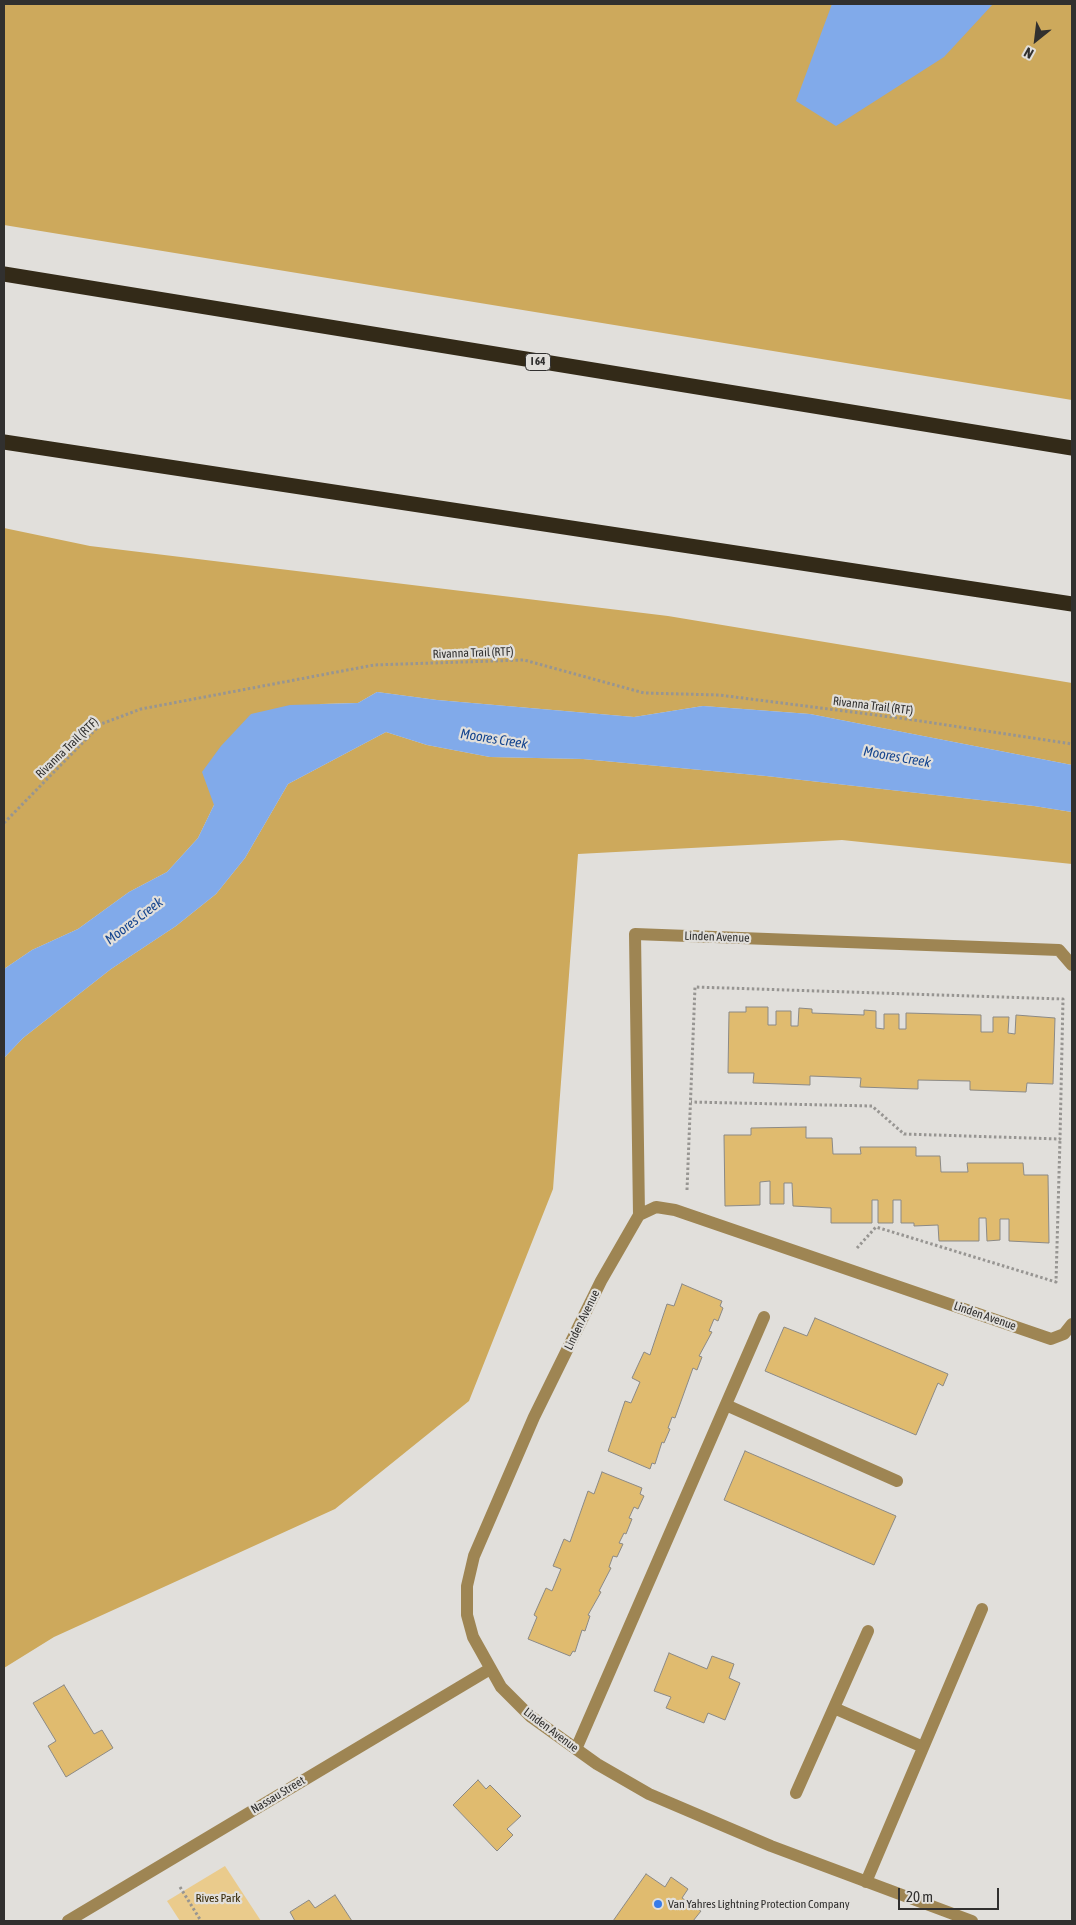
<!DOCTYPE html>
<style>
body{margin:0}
#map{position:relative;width:1076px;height:1925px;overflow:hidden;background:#e1dfdb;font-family:"Asap Condensed",sans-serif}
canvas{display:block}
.frame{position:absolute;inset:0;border:5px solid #31302f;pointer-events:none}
.north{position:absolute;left:1011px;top:15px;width:50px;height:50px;-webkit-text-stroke:4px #e1dfdb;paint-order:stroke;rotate:209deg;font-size:14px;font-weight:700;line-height:20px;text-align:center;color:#31302f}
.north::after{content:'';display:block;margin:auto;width:18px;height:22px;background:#31302f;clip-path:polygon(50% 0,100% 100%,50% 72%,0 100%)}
.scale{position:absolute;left:898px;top:1888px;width:101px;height:22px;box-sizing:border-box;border:2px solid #31302f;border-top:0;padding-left:6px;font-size:15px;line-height:18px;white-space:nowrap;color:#31302f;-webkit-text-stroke:4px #e1dfdb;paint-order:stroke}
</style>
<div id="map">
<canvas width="1076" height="1925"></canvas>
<div class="frame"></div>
<div class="north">N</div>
<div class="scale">20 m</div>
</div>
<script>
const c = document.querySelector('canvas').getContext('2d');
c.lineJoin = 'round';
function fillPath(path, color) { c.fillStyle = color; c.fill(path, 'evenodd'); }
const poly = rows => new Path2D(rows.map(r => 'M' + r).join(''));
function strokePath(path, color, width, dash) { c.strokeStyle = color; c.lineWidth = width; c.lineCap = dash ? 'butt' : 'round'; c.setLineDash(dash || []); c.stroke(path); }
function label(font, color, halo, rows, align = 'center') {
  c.font = font + ' "Asap Condensed",sans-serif'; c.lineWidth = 4.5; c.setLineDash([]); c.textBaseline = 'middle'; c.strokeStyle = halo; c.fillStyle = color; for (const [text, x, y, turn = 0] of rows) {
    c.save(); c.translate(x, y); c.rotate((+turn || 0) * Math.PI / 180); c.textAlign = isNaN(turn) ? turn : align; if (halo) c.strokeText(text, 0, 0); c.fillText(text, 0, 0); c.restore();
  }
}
const green = poly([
 [225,1866,261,1921,180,1921,167,1901]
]);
const forest = poly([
 [4,4,1072,4,1072,400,4,225],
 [4,528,90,546,668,616,1072,683,1072,765,810,714,703,706,634,717,437,700,377,692,358,703,321,704,214,805,198,838,167,872,129,892,78,929,32,950,4,969],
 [386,732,427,745,490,757,583,759,766,776,1034,806,1072,812,1072,864,842,840,578,854,553,1189,469,1401,335,1509,54,1637,4,1668,4,1058,23,1038,111,969,176,926,216,894,245,858,288,784]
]);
const water = poly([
 [832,4,993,4,944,57,836,126,796,101],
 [377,692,437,700,634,717,703,706,810,714,1072,765,1072,812,1034,806,766,776,583,759,490,757,427,745,386,732,288,784,245,858,216,894,176,926,111,969,23,1038,4,1058,4,969,32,950,78,929,129,892,167,872,198,838,214,805,202,772,221,746,251,714,290,705,358,703]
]);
const building = poly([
 [746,1007,768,1007,768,1025,776,1025,776,1011,791,1011,791,1026,798,1026,799,1008,812,1009,812,1013,864,1015,864,1010,876,1011,876,1028,884,1029,884,1014,899,1014,899,1029,906,1029,906,1013,981,1015,981,1032,993,1032,993,1017,1009,1017,1008,1033,1015,1034,1016,1015,1055,1018,1053,1084,1027,1083,1026,1092,970,1090,970,1081,918,1080,918,1089,860,1087,861,1078,810,1076,810,1085,753,1083,754,1073,728,1073,729,1012,746,1012,746,1007],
 [806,1127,806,1138,832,1138,833,1154,861,1154,860,1147,916,1147,916,1156,940,1156,941,1172,968,1172,967,1163,1023,1163,1024,1175,1048,1175,1049,1243,1009,1241,1009,1219,1000,1219,1000,1240,987,1241,986,1218,979,1218,979,1241,939,1241,938,1225,914,1226,914,1223,901,1223,901,1200,893,1200,893,1223,878,1223,878,1200,872,1200,872,1223,831,1223,831,1208,793,1206,792,1183,784,1183,784,1204,770,1204,770,1181,760,1182,760,1205,725,1206,724,1135,751,1135,751,1128,806,1127],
 [682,1284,722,1301,720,1306,723,1308,718,1321,714,1319,709,1331,712,1332,699,1356,702,1357,697,1370,693,1368,675,1418,672,1417,668,1428,670,1429,664,1443,662,1442,655,1464,652,1463,650,1469,608,1451,625,1401,631,1403,640,1382,632,1378,644,1352,650,1355,667,1304,674,1306,682,1284],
 [815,1318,948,1374,943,1386,938,1383,916,1435,765,1371,784,1327,807,1336,815,1318],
 [745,1451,896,1516,874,1565,724,1500,745,1451],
 [602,1472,642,1488,640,1494,644,1496,638,1509,634,1507,629,1518,632,1519,626,1534,624,1533,619,1543,623,1544,617,1557,613,1556,609,1567,611,1568,599,1591,601,1592,588,1615,590,1616,585,1631,582,1630,575,1652,573,1651,570,1656,528,1639,537,1617,534,1615,546,1588,552,1591,561,1569,553,1566,564,1539,570,1542,588,1491,594,1494,602,1472],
 [669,1653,707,1669,712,1656,734,1664,729,1678,740,1683,725,1720,708,1713,704,1723,666,1708,671,1697,654,1691,669,1653],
 [64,1685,94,1734,102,1730,113,1748,66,1777,48,1746,56,1741,33,1703,64,1685],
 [478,1780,486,1789,490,1785,521,1816,507,1829,513,1835,497,1851,453,1805,478,1780],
 [646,1874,665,1887,671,1877,688,1889,682,1898,701,1911,693,1921,613,1921,646,1874],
 [335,1895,352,1921,295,1921,290,1912,309,1900,315,1908,335,1895]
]);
const path = poly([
 [4,823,101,724,141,709,374,665,524,660,644,693,719,695,907,719,1072,744],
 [687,1190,695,987,1063,999,1060,1139,904,1134,872,1106,691,1102],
 [857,1248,876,1227,1056,1282,1060,1139],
 [180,1887,201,1921]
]);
const minor = poly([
 [639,1215,656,1207,675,1210,1051,1339,1064,1334,1072,1324],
 [726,1405,897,1481],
 [834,1708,923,1747],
 [576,1749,764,1317],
 [796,1793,868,1631],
 [866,1882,982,1609],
 [68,1921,490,1669],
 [972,1921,771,1846,649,1794,597,1764,530,1716,501,1687,473,1637,467,1615,467,1586,474,1556,534,1417,601,1281,639,1215,635,934,1059,950,1072,965]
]);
const highway = poly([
 [4,274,1072,448],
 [4,442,1072,604]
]);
const markers = [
 [658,1904,5,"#367be9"]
];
const shields = [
 [538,362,25]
];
const shieldNames = [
 ["I 64",538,362]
];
const streetNames = [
 ["Rivanna Trail (RTF)",473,653,-2],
 ["Rivanna Trail (RTF)",873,706,7],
 ["Rivanna Trail (RTF)",67,748,-44],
 ["Linden Avenue",717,937,2],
 ["Linden Avenue",985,1316,19],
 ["Linden Avenue",582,1320,-64],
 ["Linden Avenue",551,1730,37],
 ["Nassau Street",278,1795,-31]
];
const parkNames = [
 ["Rives Park",218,1898]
];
const poiNames = [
 ["Van Yahres Lightning Protection Company",668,1904]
];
const waterNames = [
 ["Moores Creek",494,739,9],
 ["Moores Creek",897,757,10],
 ["Moores Creek",134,921,-37]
];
fillPath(green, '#eacb8c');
fillPath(forest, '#cda95c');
fillPath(water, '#81aaea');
fillPath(building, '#e0bb6f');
strokePath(building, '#8b8985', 1);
strokePath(path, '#979592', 3, [2.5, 2.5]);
strokePath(minor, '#9e8553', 12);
strokePath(highway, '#332a18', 15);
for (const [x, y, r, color] of markers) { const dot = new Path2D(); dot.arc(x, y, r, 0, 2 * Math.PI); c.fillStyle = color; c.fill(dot); strokePath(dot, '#e1dfdb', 2); }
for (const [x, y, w] of shields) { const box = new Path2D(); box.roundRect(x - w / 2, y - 8.5, w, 17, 4); c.fillStyle = '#e1dfdb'; c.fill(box); strokePath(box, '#31302f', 1); }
label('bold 11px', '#31302f', null, shieldNames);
label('12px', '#31302f', '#e1dfdb', streetNames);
label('12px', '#352704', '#e1dfdb', parkNames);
label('12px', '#31302f', '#e1dfdb', poiNames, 'left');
label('italic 14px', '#15458f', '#e1dfdb', waterNames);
</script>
